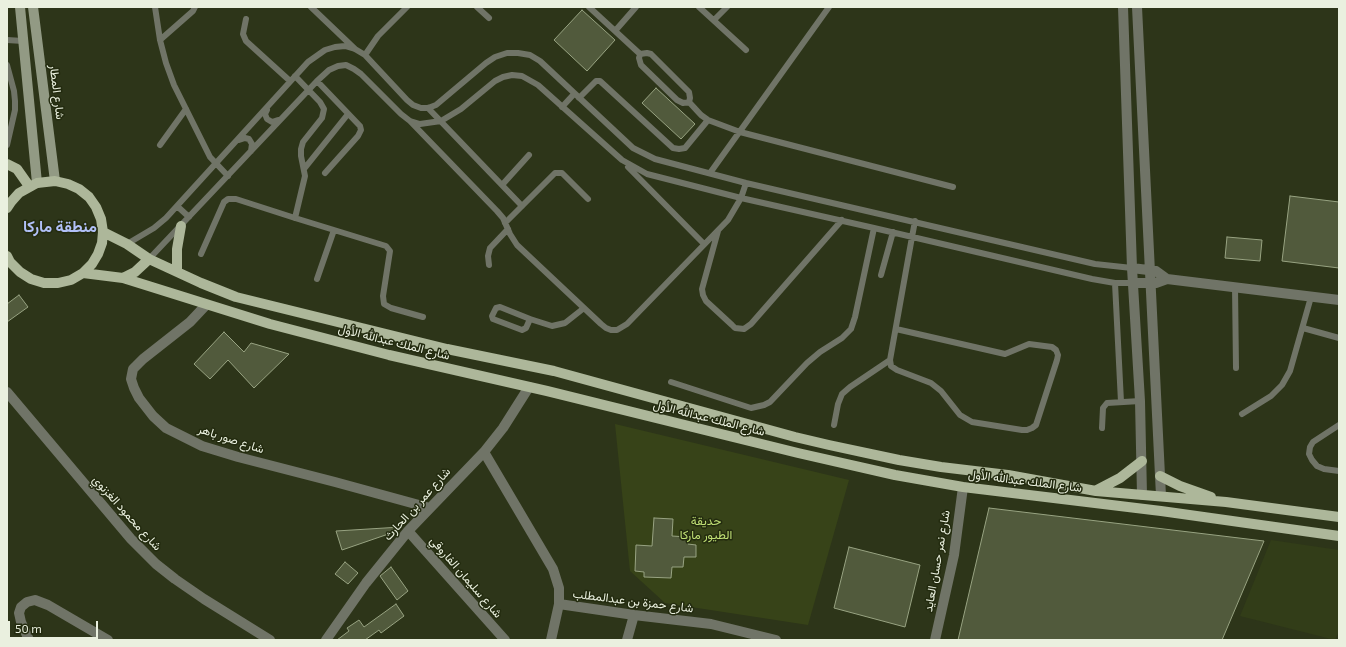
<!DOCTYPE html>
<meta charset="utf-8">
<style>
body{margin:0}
#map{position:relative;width:1346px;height:647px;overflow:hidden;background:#2d3519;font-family:"Exo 2",sans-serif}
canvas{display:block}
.frame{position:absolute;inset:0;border:8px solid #eaf0df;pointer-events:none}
.scale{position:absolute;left:8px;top:621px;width:90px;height:18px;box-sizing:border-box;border:2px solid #eaf0df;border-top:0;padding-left:5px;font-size:12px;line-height:14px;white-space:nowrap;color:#eaf0df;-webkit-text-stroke:3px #232b0f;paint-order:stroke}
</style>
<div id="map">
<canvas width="1346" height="647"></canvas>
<div class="frame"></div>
<div class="scale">50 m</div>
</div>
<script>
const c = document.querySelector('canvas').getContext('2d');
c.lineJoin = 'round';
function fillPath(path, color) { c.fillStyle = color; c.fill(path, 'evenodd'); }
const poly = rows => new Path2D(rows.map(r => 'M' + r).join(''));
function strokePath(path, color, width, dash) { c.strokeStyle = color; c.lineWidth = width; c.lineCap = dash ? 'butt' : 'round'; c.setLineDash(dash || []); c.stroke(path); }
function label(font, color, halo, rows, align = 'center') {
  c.font = font + ' "Exo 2",Vazirmatn,sans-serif'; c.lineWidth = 3; c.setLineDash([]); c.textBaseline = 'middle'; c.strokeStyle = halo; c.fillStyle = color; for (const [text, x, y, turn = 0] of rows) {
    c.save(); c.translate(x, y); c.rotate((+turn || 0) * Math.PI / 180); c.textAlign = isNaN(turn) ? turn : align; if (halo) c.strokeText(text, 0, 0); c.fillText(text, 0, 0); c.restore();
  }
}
const built = poly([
 [1271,540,1339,550,1339,631,1335,640,1240,616]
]);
const green = poly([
 [615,424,849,480,808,625,665,603,630,571]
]);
const building = poly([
 [582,10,615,40,587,71,554,40,582,10],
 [656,88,695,124,681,139,642,103,656,88],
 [1290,196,1339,202,1339,268,1282,261,1290,196],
 [1227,237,1262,240,1260,261,1225,258,1227,237],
 [19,295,28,307,7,322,7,304,19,295],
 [224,332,244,352,251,343,289,354,254,388,228,360,210,379,194,364,224,332],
 [989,508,1264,541,1222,640,958,640,989,508],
 [654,518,673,519,672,536,688,537,688,544,696,545,696,557,684,557,683,567,672,567,671,578,644,577,644,572,635,571,636,545,652,546,654,518],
 [401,527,400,530,342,550,336,531,401,527],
 [849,547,920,565,905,627,834,608,849,547],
 [345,562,358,573,348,584,335,574,345,562],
 [391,567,408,591,397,600,380,576,391,567],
 [396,604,404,616,381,633,379,630,365,640,337,640,349,631,347,628,359,620,364,627,396,604]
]);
const lane = poly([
 [155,7,160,40,166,63,174,85,210,157,228,176],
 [311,7,355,49],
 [477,7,489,18],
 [589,7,640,54],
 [699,7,746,50],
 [246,19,243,34,246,41,290,81],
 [714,20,727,7],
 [615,31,636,7],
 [7,40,23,41],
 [160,40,193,11,195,7],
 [640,54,647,53,651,54,689,92,690,98,689,102,701,115,708,120,740,132,953,187],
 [640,54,639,58,641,65,677,100,683,103,689,102],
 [365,55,378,36,407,7],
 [7,65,14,91,15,101,15,110,7,145],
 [317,81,360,126,361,130,358,136,325,173],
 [579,98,596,81,600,81,673,148,679,149,685,148,708,120],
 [562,107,574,94],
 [428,108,522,206],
 [267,110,265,114,267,119,272,122,278,120],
 [410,121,497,211,503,218,510,234,517,245,601,324,606,328,611,330,617,330,627,324,728,220,741,198,746,183],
 [239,140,245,138,249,139,252,144,251,151],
 [160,145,186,109],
 [628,167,704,244],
 [304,169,348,114],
 [710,173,829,7],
 [502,185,529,155],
 [177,206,189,217],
 [295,218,305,176,301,156,301,149,303,142,322,118,324,109,320,102,295,76],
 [505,223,555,173,562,173,588,199],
 [718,231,702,289,703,295,706,301,732,325,735,328,744,329,751,324,842,220],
 [127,244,154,228,166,218,308,62,325,50,335,47,345,46,355,49,365,55,407,100,413,105,421,108,428,108,436,105,486,63,495,57,507,53,518,53,530,55,540,61,633,148,655,159,746,183,1095,264,1132,268],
 [201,254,224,202,228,199,236,199,295,218,386,246,390,251,383,296,384,304,391,308,423,317],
 [149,259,317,81,329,70,338,66,346,65,354,69,361,74,401,114,410,121,420,124,441,121,461,109,495,81,503,77,512,75,522,76,538,85,622,160,647,174,741,198,874,228,1092,279,1115,283,1133,283],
 [489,265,488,256,490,248,508,229],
 [881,275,893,232],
 [317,279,334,230],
 [1115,283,1121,402],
 [1235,287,1236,368],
 [530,319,526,328,522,330,493,319,492,316,496,308,500,307,530,319,552,326,565,323,584,308],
 [1303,328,1339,338],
 [896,329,1005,354,1029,344,1052,347,1056,350,1058,355,1057,360,1036,425,1032,428,1027,430,1022,430,972,422,960,415,941,391,931,383,897,370,891,366,890,360,912,237,915,221],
 [671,382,751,408,764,405,770,402,807,363,820,352,842,338,851,329,855,317,874,228],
 [1242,414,1271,396,1282,385,1290,371,1311,297],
 [834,425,838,404,842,394,850,387,890,360],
 [1339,425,1313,442,1310,447,1309,454,1312,460,1317,466,1324,469,1339,471],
 [1102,428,1103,408,1107,403,1140,401]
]);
const street = poly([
 [1123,7,1132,268,1140,401,1142,495],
 [1137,7,1161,496],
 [1132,268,1156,271,1167,279],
 [1133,283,1156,283,1167,279,1339,300],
 [206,305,190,322,143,359,133,369,131,379,134,388,139,398,153,416,166,428,202,446,238,457,335,482,430,508],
 [7,392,131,539,156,564,175,579,204,599,270,640],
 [484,452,553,569,559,588,559,604,551,640],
 [408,531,505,640],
 [559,604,634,615,711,624,776,640],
 [29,640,21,622,19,613,21,607,27,602,35,600,48,605,108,640],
 [326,640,366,583,408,531,484,452,503,428,529,387],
 [627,640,634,615],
 [935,640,954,555,963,487]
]);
const secondary = poly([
 [20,7,37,183],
 [33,7,55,181]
]);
const primary = poly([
 [7,164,17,169,29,186],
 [7,208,11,202,19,193,37,183,55,181,68,184,79,189,89,197,96,207,101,219,103,232,102,243,98,254,92,264,83,273,71,280,58,283,44,283,31,279,20,272,10,262,7,256],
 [103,232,127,244,149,259,201,283,236,297,447,349,554,371,795,437,829,445,899,460,941,467,1008,475,1096,491,1226,502,1339,517],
 [177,272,177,249,181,226],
 [83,273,123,278,270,324,389,355,547,391,798,453,895,475,963,487,1161,511,1339,536],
 [123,278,135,272,149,259],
 [1160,476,1180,486,1211,497],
 [1097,490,1120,478,1142,461]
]);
const streetNames = [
 ["شارع المطار",57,92,83],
 ["شارع الملك عبدالله الأول",394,342,14],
 ["شارع الملك عبدالله الأول",709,418,14],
 ["شارع صور باهر",231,439,18],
 ["شارع الملك عبدالله الأول",1025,481,7],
 ["شارع عمر بن الحارث",417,504,-48],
 ["شارع محمود الغزنوي",127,513,48],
 ["شارع نمر حسان العايد",937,561,-80],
 ["شارع سليمان الفاروقي",466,577,49],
 ["شارع حمزة بن عبدالمطلب",633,601,7]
];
const parkNames = [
 ["حديقة",706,521],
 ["الطيور ماركا",706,535]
];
const districtNames = [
 ["منطقة ماركا",60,227]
];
fillPath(built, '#323d18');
fillPath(green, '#374318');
fillPath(building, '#515a3c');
strokePath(building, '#98a382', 1);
strokePath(lane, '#707467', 6);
strokePath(street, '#707467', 10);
strokePath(secondary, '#929a84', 10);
strokePath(primary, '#adb79a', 10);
label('12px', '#eaf0df', '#232b0f', streetNames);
label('12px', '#c0e075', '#232b0f', parkNames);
label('bold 16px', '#b1c0f7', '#232b0f', districtNames);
</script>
